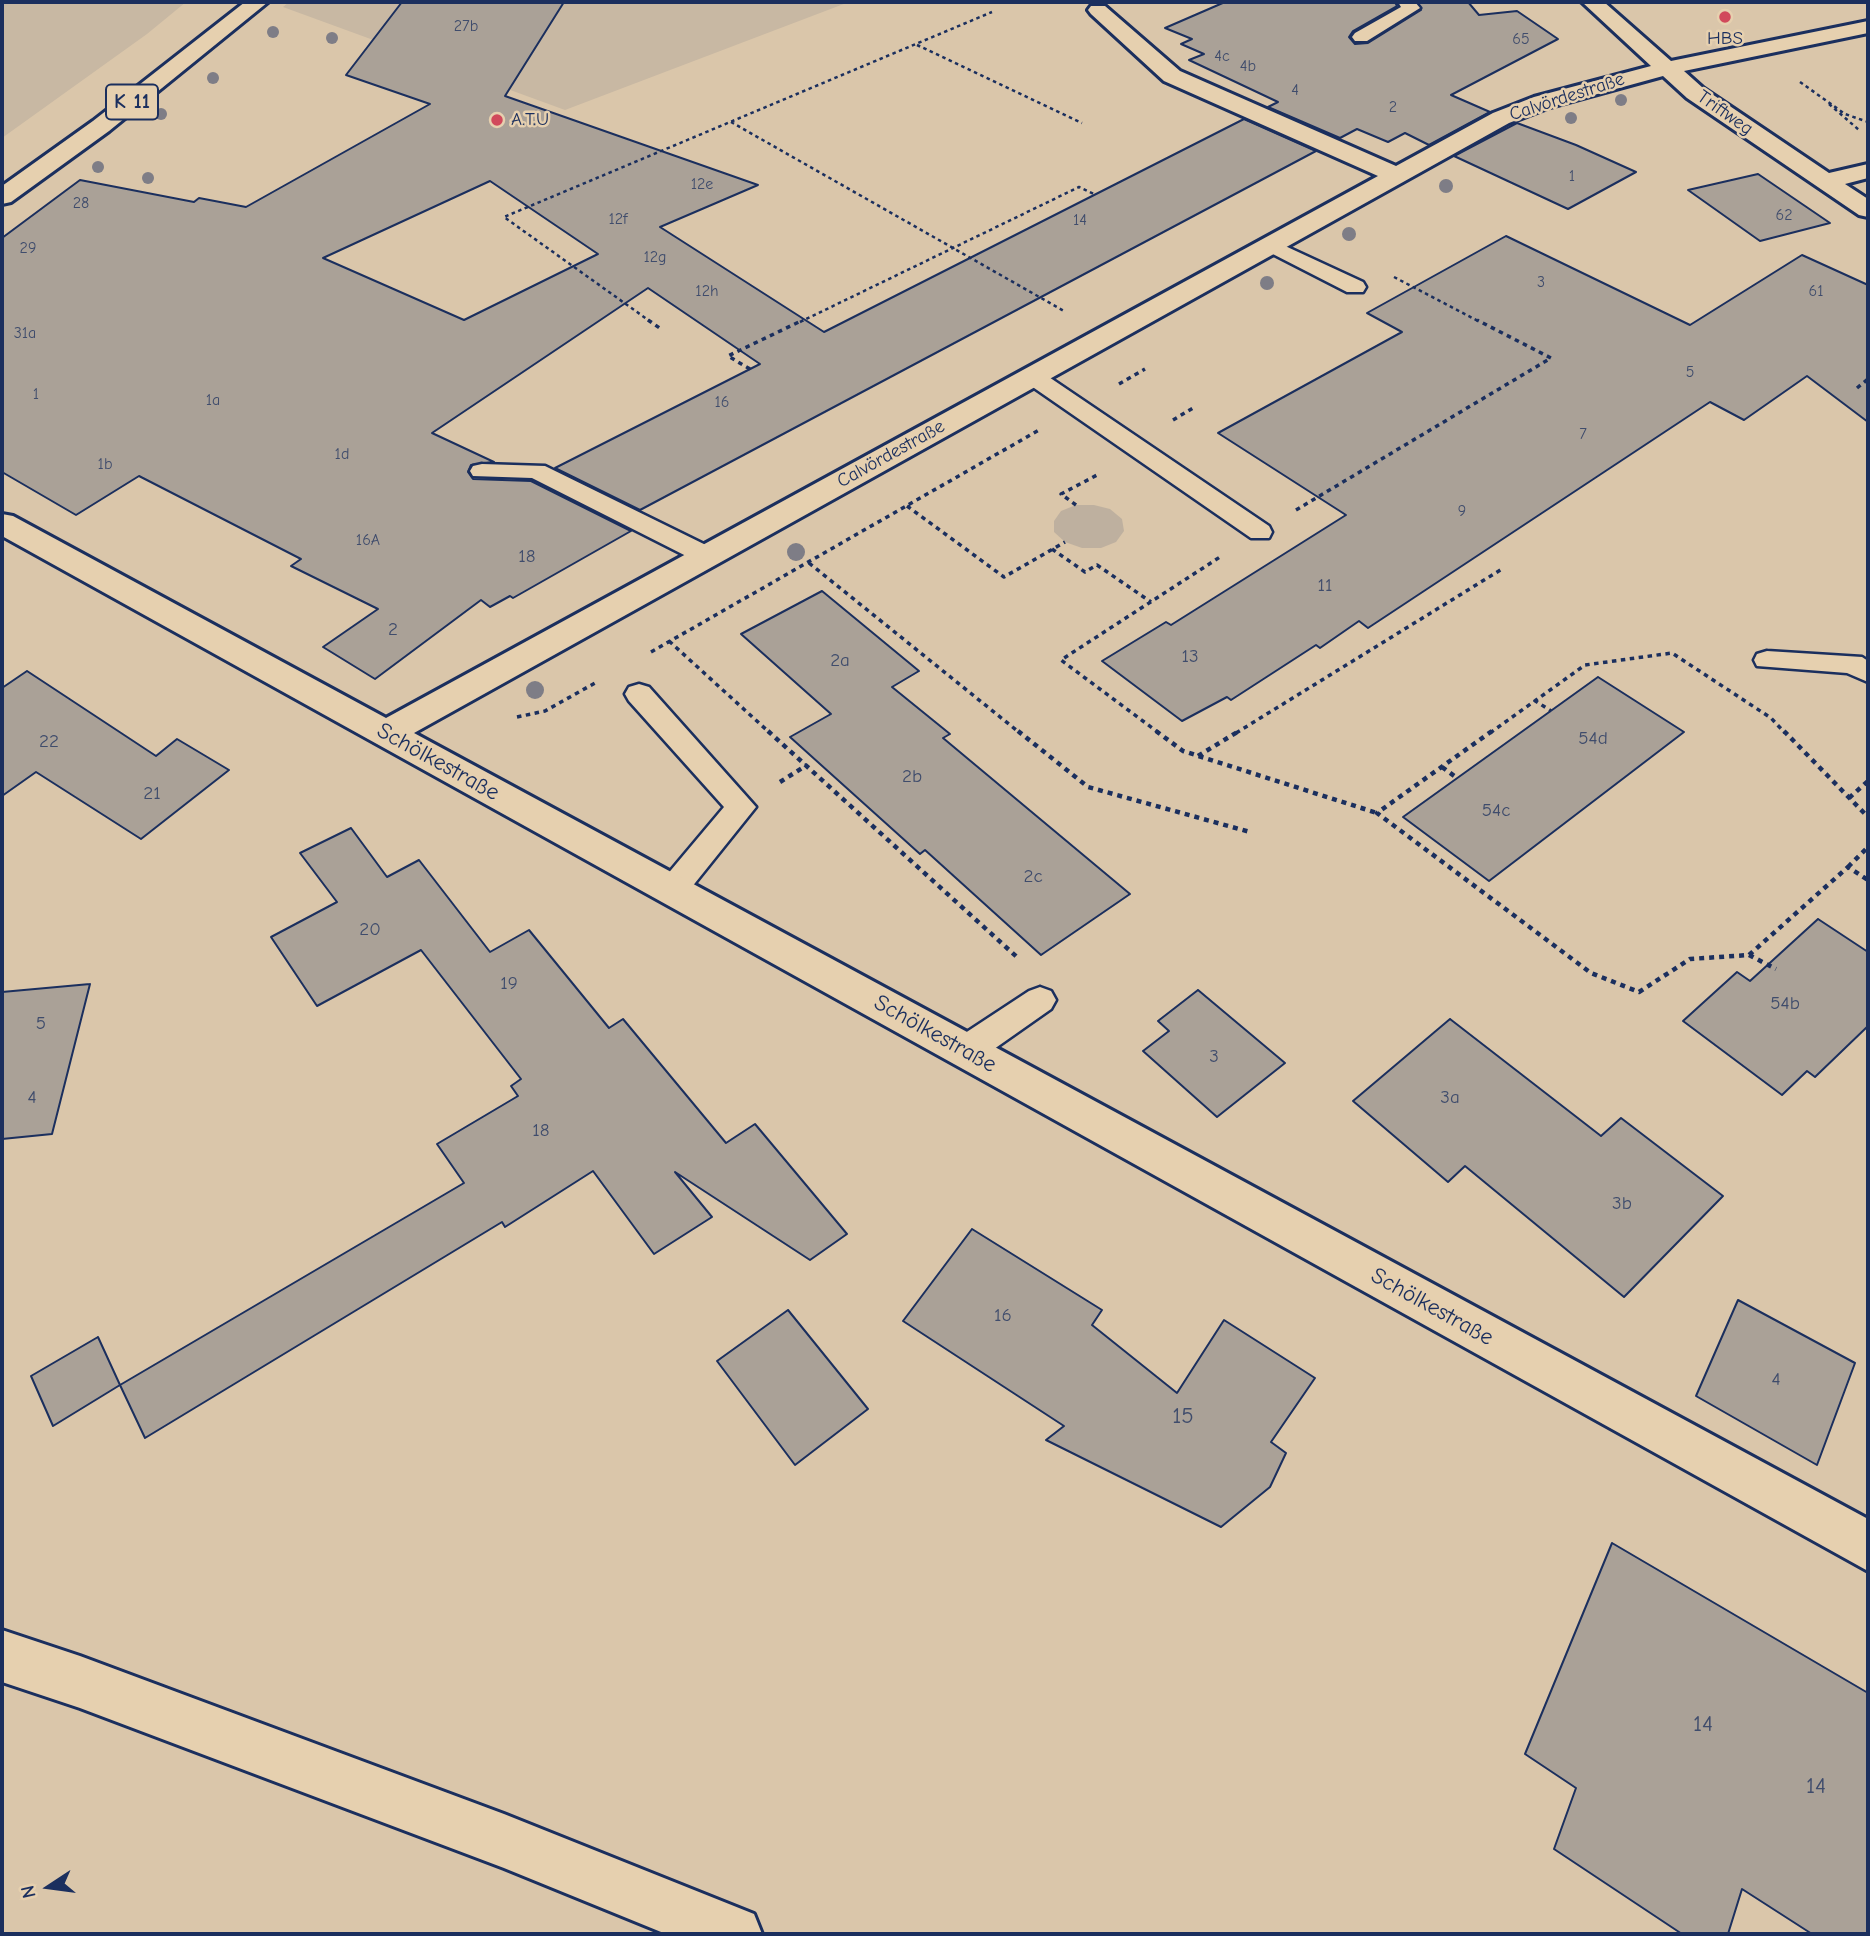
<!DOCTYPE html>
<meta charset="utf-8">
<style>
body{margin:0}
#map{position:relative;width:1870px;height:1936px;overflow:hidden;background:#dac6aa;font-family:"Comic Neue",sans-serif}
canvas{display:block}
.frame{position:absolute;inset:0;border:4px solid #1b2f5e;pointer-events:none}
.north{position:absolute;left:14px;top:1852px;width:70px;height:70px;-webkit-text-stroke:5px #e6d0af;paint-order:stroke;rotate:257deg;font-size:19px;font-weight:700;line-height:28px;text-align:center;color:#1b2f5e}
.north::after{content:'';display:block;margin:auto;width:24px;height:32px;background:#1b2f5e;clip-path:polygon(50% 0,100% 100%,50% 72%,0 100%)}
</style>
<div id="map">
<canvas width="1870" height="1936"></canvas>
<div class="frame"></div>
<div class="north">N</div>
</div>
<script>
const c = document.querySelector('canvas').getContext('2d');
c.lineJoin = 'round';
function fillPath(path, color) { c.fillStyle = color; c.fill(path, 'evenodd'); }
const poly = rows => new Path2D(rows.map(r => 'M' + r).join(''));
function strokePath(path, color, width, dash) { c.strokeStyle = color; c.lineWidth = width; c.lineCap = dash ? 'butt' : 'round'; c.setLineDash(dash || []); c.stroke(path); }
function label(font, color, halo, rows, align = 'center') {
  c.font = font + ' "Comic Neue",sans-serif'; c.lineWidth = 5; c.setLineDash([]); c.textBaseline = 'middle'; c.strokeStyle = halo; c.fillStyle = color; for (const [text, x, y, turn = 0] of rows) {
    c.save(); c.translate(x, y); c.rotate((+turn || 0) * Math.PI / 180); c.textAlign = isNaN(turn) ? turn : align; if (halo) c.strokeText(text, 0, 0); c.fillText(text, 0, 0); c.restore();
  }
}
const built = poly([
 [2,2,186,2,147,34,2,138],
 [289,2,849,2,565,110,283,7]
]);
const green = poly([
 [1076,505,1094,505,1110,509,1122,519,1124,531,1116,542,1101,548,1082,548,1065,542,1054,532,1054,521,1061,511]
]);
const building = poly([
 [402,2,564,2,505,96,758,185,660,227,824,332,1244,119,1316,151,640,510,555,468,760,364,648,288,432,433,494,462,471,465,468,472,473,479,531,481,631,531,513,598,510,596,490,607,481,600,375,679,323,647,378,609,291,566,301,559,139,476,76,515,2,472,2,238,80,180,194,202,199,198,246,207,430,104,346,75,402,2],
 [490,181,598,254,464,320,323,258,490,181],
 [1225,2,1395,2,1397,6,1353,31,1349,37,1355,44,1368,43,1421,10,1418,2,1468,2,1479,15,1517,11,1558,39,1451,95,1490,112,1429,145,1405,133,1388,142,1357,129,1340,138,1268,107,1278,102,1189,60,1204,54,1181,44,1192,39,1165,28,1225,2],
 [1517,123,1576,145,1636,172,1568,209,1454,156,1517,123],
 [1758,174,1830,223,1760,241,1688,190,1758,174],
 [1506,236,1690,325,1802,255,1868,285,1868,422,1807,376,1744,420,1710,402,1368,628,1359,621,1320,648,1316,645,1231,700,1227,697,1182,721,1102,661,1166,622,1171,625,1346,515,1218,433,1402,332,1367,313,1506,236],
 [822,591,919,671,892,687,950,734,943,738,1130,894,1041,955,925,850,920,854,790,737,831,714,741,634,822,591],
 [27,671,156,756,177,739,229,770,141,839,36,772,2,796,2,688,27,671],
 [1598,677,1684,732,1489,881,1403,817,1598,677],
 [351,828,387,877,419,860,490,952,529,930,609,1028,623,1019,726,1143,755,1124,847,1234,810,1260,675,1172,712,1217,654,1254,593,1171,505,1227,502,1222,145,1438,120,1385,464,1183,437,1144,518,1096,511,1086,521,1079,421,950,317,1006,271,937,337,902,300,853,351,828],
 [1818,919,1868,952,1868,1026,1815,1077,1807,1071,1782,1095,1683,1021,1737,972,1750,981,1818,919],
 [90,984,52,1134,2,1139,2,992,90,984],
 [1198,990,1285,1063,1217,1117,1143,1051,1169,1031,1158,1021,1198,990],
 [1450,1019,1601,1136,1621,1118,1723,1196,1624,1297,1465,1166,1448,1182,1353,1101,1450,1019],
 [972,1229,1102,1310,1092,1325,1177,1393,1224,1320,1315,1378,1271,1442,1286,1453,1270,1487,1221,1527,1046,1440,1064,1426,903,1321,972,1229],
 [1738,1300,1855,1363,1817,1465,1696,1396,1738,1300],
 [788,1310,868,1409,795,1465,717,1361,788,1310],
 [98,1337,120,1385,53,1426,31,1376,98,1337],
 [1612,1543,1868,1693,1868,1934,1812,1934,1742,1889,1728,1934,1682,1934,1554,1849,1576,1788,1525,1754,1612,1543]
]);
const pathFar2 = poly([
 [917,45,1082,123],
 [1800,82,1845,114,1868,122],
 [1829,104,1859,130],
 [731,122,1064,311],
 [1394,277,1480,322],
 [651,322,504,217,992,12],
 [800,322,1079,187,1096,195]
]);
const pathFar1 = poly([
 [648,320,661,329],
 [750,369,728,356,803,320],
 [1119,384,1145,369],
 [1857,388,1868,379],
 [1173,420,1193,408],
 [1076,505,1061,494,1099,474],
 [907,506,1004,577,1065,542],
 [1296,510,1551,358,1477,320],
 [1052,549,1085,572,1097,565,1151,602],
 [809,563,1020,733],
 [669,641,770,733],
 [651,652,1039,430],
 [1534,700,1551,711],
 [517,717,545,711,595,683],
 [1159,733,1061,660,1220,557],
 [1236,733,1502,569],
 [1490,733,1585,665,1672,653,1771,718,1785,733]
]);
const path = poly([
 [768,731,1018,958],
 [1018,731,1088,787,1250,832],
 [1156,731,1183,751,1377,813],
 [1492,731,1377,813,1591,973,1639,992,1690,959,1749,955,1848,867,1868,880],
 [1784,731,1868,817],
 [1198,756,1239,731],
 [1442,767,1457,778],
 [780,782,807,765],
 [1849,798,1868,781],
 [1848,867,1868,847],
 [1749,955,1776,969]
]);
const lane = poly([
 [1398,2,1415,2,1420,8,1367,41,1355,41,1352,37,1355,33,1401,7,1398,2],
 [1270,239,1363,282,1366,287,1363,292,1347,292,1263,249,1260,245,1270,239],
 [1032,369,1040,371,1269,526,1272,532,1269,538,1251,538,1024,381,1021,376,1032,369],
 [482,464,545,466,716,550,720,556,716,562,707,564,698,562,532,478,473,476,470,471,473,466,482,464],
 [1767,651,1862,657,1868,661,1868,682,1847,673,1757,666,1754,660,1757,654,1767,651],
 [639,684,649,687,756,807,683,898,672,902,661,898,657,890,661,882,724,807,629,701,625,694,629,687,639,684],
 [1040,987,1051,991,1056,1000,1051,1009,977,1061,965,1065,953,1061,949,1051,953,1041,1029,991,1040,987]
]);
const street = poly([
 [1582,2,1604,2,1671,61,1868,21,1868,33,1684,71,1703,88,1829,173,1868,164,1868,178,1845,184,1868,199,1868,217,1859,215,1687,98,1663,76,1550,107,1509,123,414,733,1868,1519,1868,1571,2,536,2,514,13,516,386,718,1378,176,1164,81,1091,14,1088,10,1091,6,1105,6,1180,71,1396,166,1493,113,1534,97,1651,66,1582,2]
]);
const primary = poly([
 [245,2,268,2,109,131,11,202,2,204,2,186,93,121,245,2]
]);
const highway = poly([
 [2,1630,80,1656,504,1814,754,1914,762,1934,666,1934,504,1868,80,1708,2,1682,2,1630]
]);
const trees = [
 [273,32,6],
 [332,38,6],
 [213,78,6],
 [1621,100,6],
 [161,114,6],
 [1571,118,6],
 [98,167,6],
 [148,178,6],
 [1446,186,7],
 [1349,234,7],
 [1267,283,7],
 [796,552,9],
 [535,690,9]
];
const markers = [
 [1725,17,7,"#d1495b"],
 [497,120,7,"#d1495b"]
];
const farNumbernames = [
 ["27b",466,26],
 ["65",1521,39],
 ["4c",1222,56],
 ["4b",1248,66],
 ["4",1295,90],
 ["2",1393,107],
 ["1",1572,176],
 ["12e",702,184],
 ["28",81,203],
 ["62",1784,215],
 ["12f",618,219],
 ["14",1080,220],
 ["29",28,248],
 ["12g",655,257],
 ["3",1541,282],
 ["12h",707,291],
 ["61",1816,291],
 ["31a",25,333],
 ["5",1690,372],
 ["1",36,394],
 ["1a",213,400],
 ["16",722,402],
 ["7",1583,434],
 ["1d",342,454],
 ["1b",105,464],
 ["9",1462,511],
 ["16A",368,540]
];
const farPoinames = [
 ["HBS",1725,39],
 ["A.T.U",511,120,"left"]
];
const farStreetnames = [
 ["Calvördestraße",1567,97,-18],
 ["Triftweg",1725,113,35],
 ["Calvördestraße",891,454,-29]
];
const numberNames = [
 ["18",527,557],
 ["11",1325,586],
 ["2",393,630],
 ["13",1190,657],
 ["2a",840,661],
 ["54d",1593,739],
 ["22",49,742],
 ["2b",912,777],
 ["21",152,794],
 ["54c",1496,811],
 ["2c",1033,877],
 ["20",370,930],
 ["19",509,984],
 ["54b",1785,1004],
 ["5",41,1024],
 ["3",1214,1057],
 ["4",32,1098],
 ["3a",1450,1098],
 ["18",541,1131],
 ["3b",1622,1204],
 ["16",1003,1316],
 ["4",1776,1380]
];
const shields = [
 [132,102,52]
];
const shieldNames = [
 ["K 11",132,102]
];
const streetNames = [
 ["Schölkestraße",438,762,29],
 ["Schölkestraße",935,1034,29],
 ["Schölkestraße",1432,1307,29]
];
const nearNumbernames = [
 ["15",1183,1416],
 ["14",1703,1724],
 ["14",1816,1786]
];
fillPath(built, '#c8b8a3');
fillPath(green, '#beb09f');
fillPath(building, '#aaa197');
strokePath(building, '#1b2f5e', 2);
strokePath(lane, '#1b2f5e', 5);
strokePath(street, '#1b2f5e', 6);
strokePath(primary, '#1b2f5e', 6);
strokePath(highway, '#1b2f5e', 6);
strokePath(pathFar2, '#1b2f5e', 2.5, [3.5, 3.5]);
strokePath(pathFar1, '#1b2f5e', 3.5, [4.5, 4.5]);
strokePath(path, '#1b2f5e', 4.5, [5, 5]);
fillPath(lane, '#e6d0af');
fillPath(street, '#e6d0af');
fillPath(primary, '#e6d0af');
fillPath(highway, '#e6d0af');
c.fillStyle = '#7e7d86';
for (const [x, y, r] of trees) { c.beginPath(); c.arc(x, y, r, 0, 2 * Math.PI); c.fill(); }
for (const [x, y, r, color] of markers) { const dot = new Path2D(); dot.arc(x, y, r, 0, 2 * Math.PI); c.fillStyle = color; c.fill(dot); strokePath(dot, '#e6d0af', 2.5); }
label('16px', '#3f4c6c', null, farNumbernames);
label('19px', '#1b2f5e', '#e6d0af', farPoinames);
label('19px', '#1b2f5e', '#e6d0af', farStreetnames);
label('19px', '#3f4c6c', null, numberNames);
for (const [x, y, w] of shields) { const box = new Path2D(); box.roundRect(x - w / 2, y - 17.5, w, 35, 5); c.fillStyle = '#e6d0af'; c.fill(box); strokePath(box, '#1b2f5e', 2); }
label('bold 21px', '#1b2f5e', null, shieldNames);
label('23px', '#1b2f5e', '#e6d0af', streetNames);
label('23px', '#3f4c6c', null, nearNumbernames);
</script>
